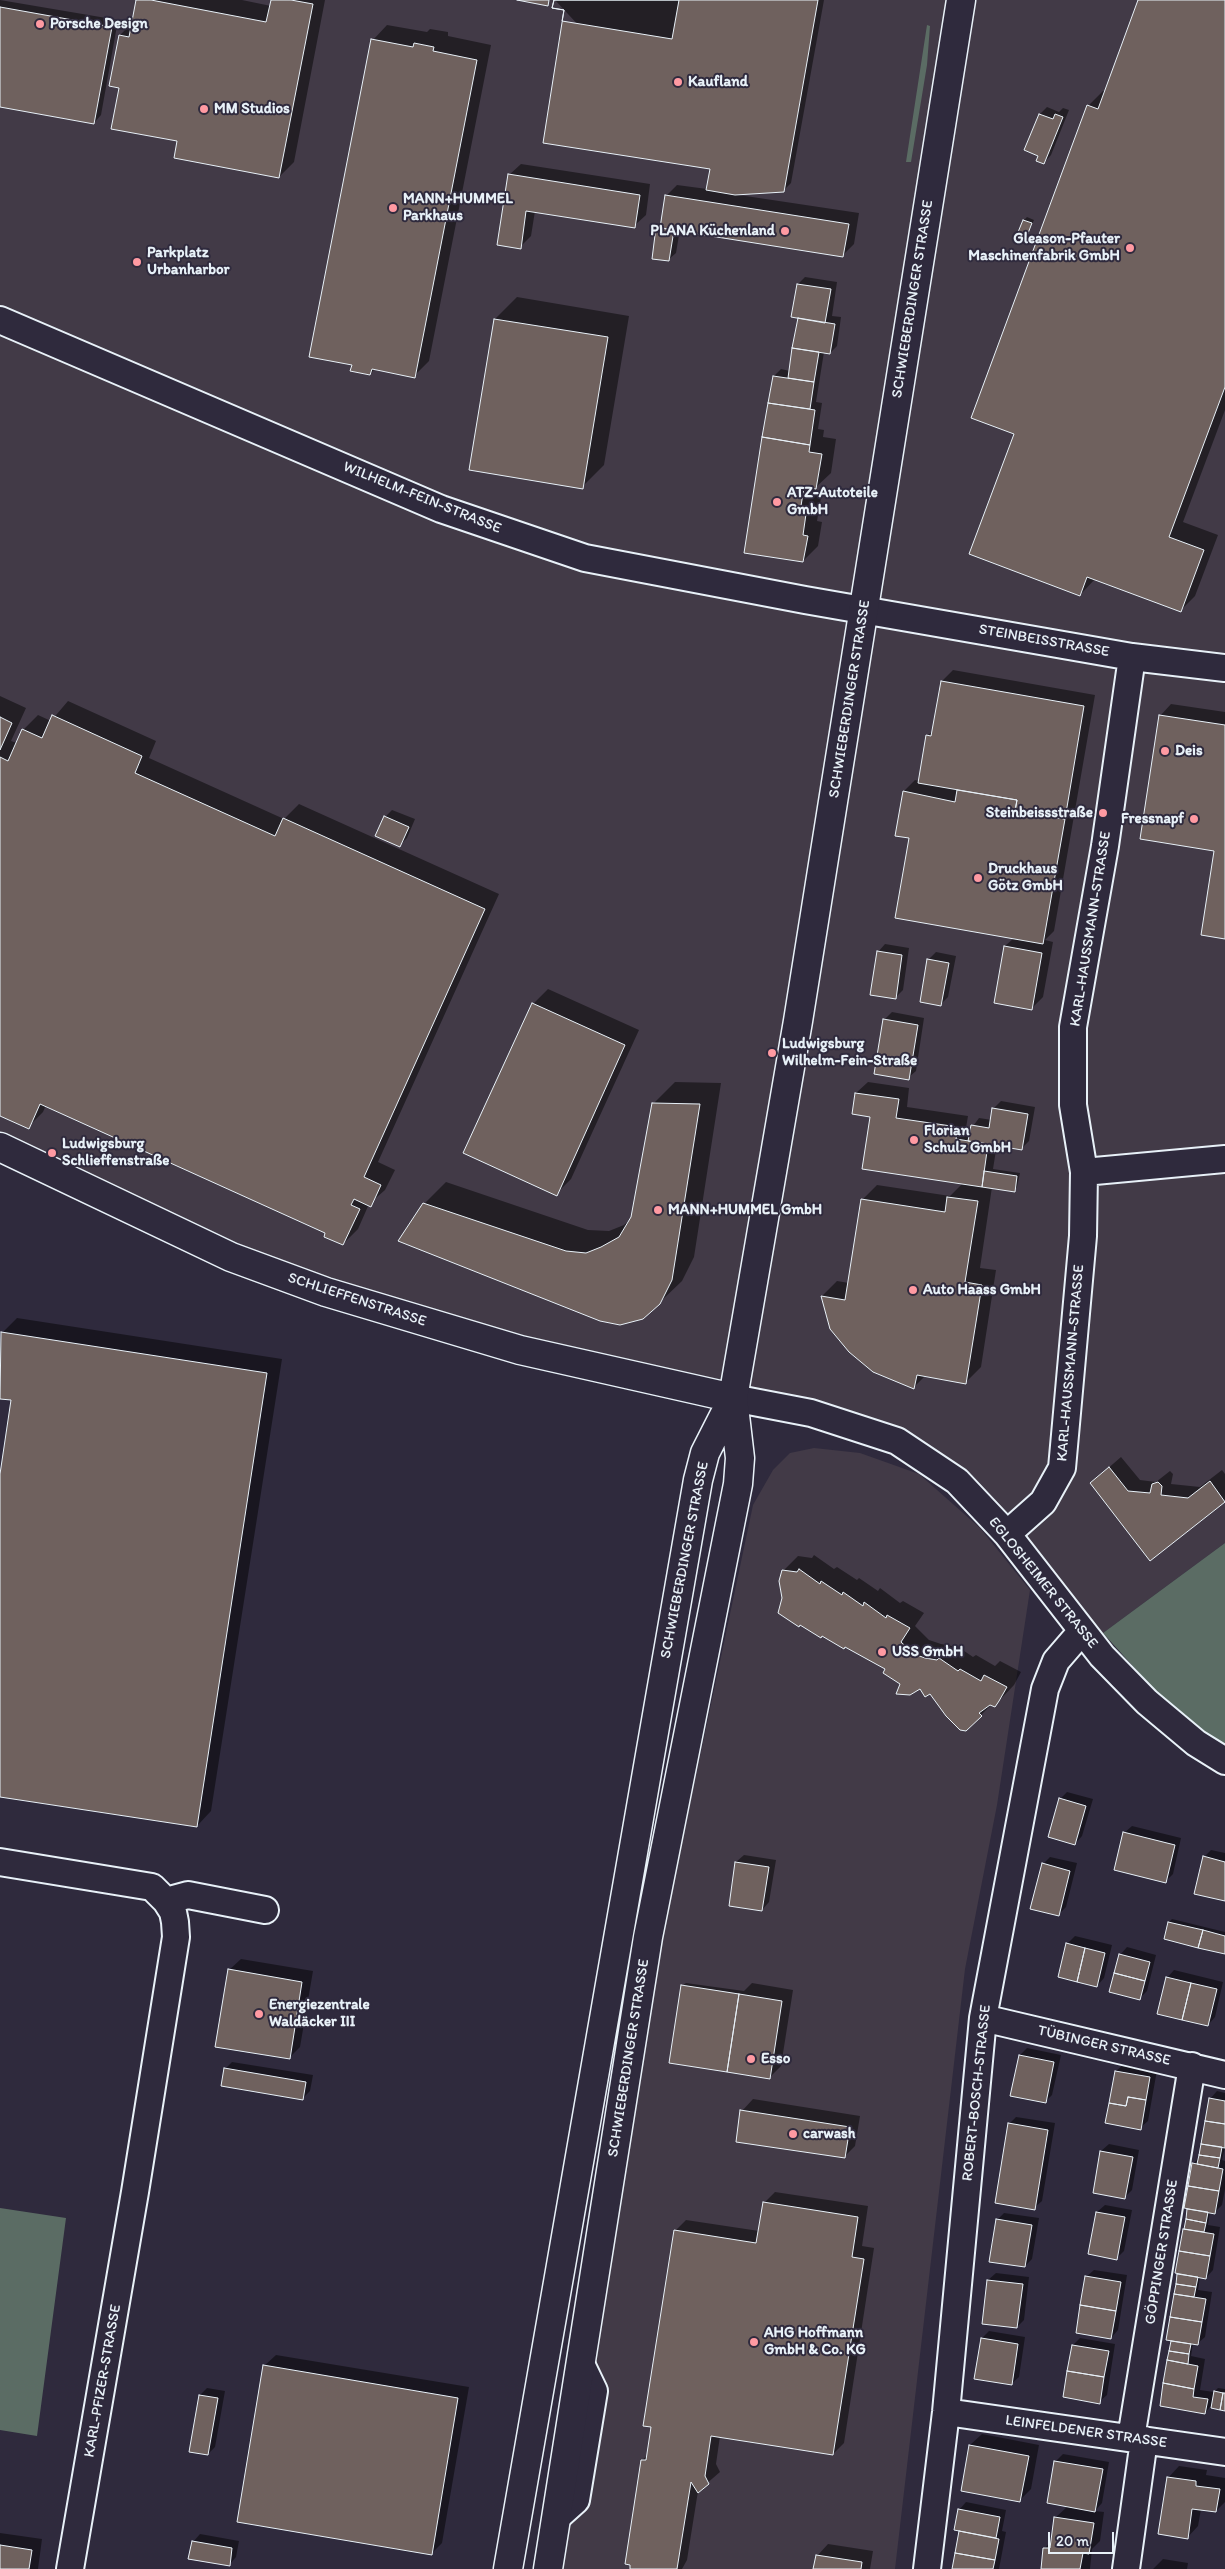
<!DOCTYPE html>
<meta charset="utf-8">
<style>
body{margin:0}
#map{position:relative;width:1225px;height:2569px;overflow:hidden;background:#2f2a3d;font-family:Itim,sans-serif}
canvas{display:block}
.scale{position:absolute;left:1048px;top:2532px;width:66px;height:22px;box-sizing:border-box;border:2px solid #e8f1f8;border-top:0;padding-left:6px;font-size:15px;line-height:18px;white-space:nowrap;color:#e8f1f8;-webkit-text-stroke:4px #2f2a3d;paint-order:stroke}
</style>
<div id="map">
<canvas width="1225" height="2569"></canvas>
<div class="scale">20 m</div>
</div>
<script>
const c = document.querySelector('canvas').getContext('2d');
c.lineJoin = 'round';
function fillPath(path, color) { c.fillStyle = color; c.fill(path, 'evenodd'); }
const poly = rows => new Path2D(rows.map(r => 'M' + r).join(''));
function strokePath(path, color, width, dash) { c.strokeStyle = color; c.lineWidth = width; c.lineCap = dash ? 'butt' : 'round'; c.setLineDash(dash || []); c.stroke(path); }
function label(font, color, halo, rows, align = 'center') {
  c.font = font + ' Itim,sans-serif'; c.lineWidth = 4; c.setLineDash([]); c.textBaseline = 'middle'; c.strokeStyle = halo; c.fillStyle = color; for (const [text, x, y, turn = 0] of rows) {
    c.save(); c.translate(x, y); c.rotate((+turn || 0) * Math.PI / 180); c.textAlign = isNaN(turn) ? turn : align; if (halo) c.strokeText(text, 0, 0); c.fillText(text, 0, 0); c.restore();
  }
}
const built = poly([
 [0,0,1225,0,1225,1543,1103,1633,1012,1524,899,1432,418,1321,0,1147],
 [814,1448,860,1453,919,1474,980,1528,1030,1590,997,1805,965,1969,895,2569,559,2569,655,1970,753,1505,773,1470,790,1453]
]);
const green = poly([
 [927,25,930,26,927,65,911,162,906,162],
 [1225,1543,1225,1748,1179,1717,1103,1633],
 [0,2208,66,2218,37,2436,0,2430]
]);
const shadow = poly([
 [0,0,118,20,101,115,94,123,0,106],
 [137,0,242,0,271,6,272,0,325,0,294,162,279,177,121,87,120,35,133,22],
 [555,0,824,0,791,183,784,190,739,195,859,213,854,244,843,255,680,229,676,253,668,260,657,228,662,223,666,196,677,185,707,189,711,168],
 [1140,0,1225,0,1225,410,1183,522,1218,535,1195,596,1180,611,1095,579,1080,595,1015,433,1088,106,1103,91,1105,92],
 [387,25,427,32,430,29,448,32,448,36,491,45,429,361,414,376,375,369,370,374,373,40],
 [1047,107,1059,112,1063,108,1069,110,1051,155,1044,163,1040,114],
 [521,164,650,184,646,215,634,226,535,211,531,236,520,247,509,175],
 [1027,217,1034,220,1025,239,1024,220],
 [805,277,837,282,832,316,841,317,837,346,830,353,824,352,816,402,822,403,818,429,824,430,823,437,836,439,831,473,815,488,815,491,822,492,817,521,822,522,818,546,803,561,746,552,774,376,781,369,790,371,799,317,798,284],
 [517,297,629,316,604,465,582,487,471,469,495,319],
 [953,670,1095,695,1054,931,1045,940,1053,942,1043,997,1032,1008,1005,946,1014,938,910,837,904,791,915,780,919,781,927,736,934,730,942,681],
 [0,696,26,708,11,741,17,743,23,730,38,715,51,721,68,701,156,741,149,758,284,819,299,804,499,894,378,1162,395,1170,385,1190,369,1204,358,1229,343,1244,327,1233,46,1105,43,1112,28,1127,0,1114],
 [1171,704,1225,712,1225,937,1215,850,1160,716],
 [392,810,415,819,407,838,400,845,385,817],
 [885,944,909,948,903,990,895,998,878,952],
 [936,952,956,956,948,997,941,1004,929,959],
 [548,989,639,1030,571,1179,556,1194,533,1004],
 [892,1012,924,1018,916,1071,908,1078,884,1020],
 [675,1082,721,1083,694,1257,682,1281,659,1303,424,1204,446,1182,588,1230,609,1231,624,1225,632,1218,653,1104],
 [868,1082,909,1088,907,1107,968,1116,966,1128,971,1129,979,1118,992,1120,993,1109,1001,1101,1035,1107,1029,1141,1022,1148,997,1144,993,1169,1020,1173,1017,1187,1014,1191,992,1187,980,1268,996,1270,981,1367,966,1382,926,1375,914,1387,832,1329,822,1296,837,1281,849,1283,862,1200,877,1185,950,1196,963,1183,871,1115,854,1113,856,1093],
 [17,1318,282,1359,211,1811,197,1826,0,1796,0,1482,13,1399,0,1397,0,1346,2,1333],
 [1121,1457,1140,1480,1156,1482,1170,1471,1173,1474,1171,1484,1200,1487,1222,1470,1225,1474,1225,1500,1150,1559,1091,1483],
 [814,1555,834,1569,837,1567,857,1580,859,1578,878,1591,880,1588,900,1603,903,1601,924,1613,915,1626,929,1640,941,1644,952,1646,954,1644,973,1657,976,1655,995,1666,1000,1661,1021,1672,1014,1685,995,1705,992,1704,966,1730,930,1693,902,1683,887,1669,784,1598,783,1571,798,1556,812,1558],
 [1067,1792,1093,1799,1082,1836,1075,1844,1060,1799],
 [1132,1826,1181,1838,1173,1874,1166,1881,1124,1833],
 [1211,1850,1225,1853,1225,1900,1204,1857],
 [744,1855,776,1860,769,1902,762,1910,736,1862],
 [1050,1857,1077,1863,1066,1907,1059,1914,1043,1864],
 [1172,1919,1225,1932,1225,1953,1169,1922],
 [1075,1936,1112,1945,1104,1978,1097,1986,1067,1944],
 [1127,1947,1156,1955,1147,1991,1140,1998,1120,1955],
 [241,1959,313,1971,300,2047,289,2058,229,1970],
 [1174,1970,1223,1982,1215,2017,1208,2025,1167,1978],
 [686,1983,744,1991,752,1983,793,1990,781,2066,770,2077,682,1986],
 [1027,2048,1061,2055,1052,2095,1045,2102,1020,2055],
 [232,2062,313,2075,310,2091,303,2098,225,2069],
 [1124,2064,1157,2070,1148,2121,1140,2128,1116,2071],
 [1217,2091,1225,2093,1225,2147,1222,2160,1225,2161,1225,2189,1222,2205,1215,2212,1210,2211,1208,2225,1220,2227,1213,2270,1206,2278,1200,2276,1198,2290,1212,2292,1205,2337,1197,2344,1193,2343,1191,2356,1205,2359,1200,2390,1214,2392,1218,2388,1225,2389,1225,2410,1210,2407,1205,2413,1161,2405,1173,2340,1168,2339,1184,2229,1190,2208,1193,2164,1200,2156,1210,2099],
 [753,2099,860,2116,855,2146,844,2157,742,2111],
 [1016,2117,1055,2123,1042,2201,1034,2208,1009,2124],
 [1109,2144,1139,2150,1132,2190,1125,2197,1101,2151],
 [775,2192,868,2206,862,2246,874,2248,844,2443,833,2454,720,2436,716,2464,720,2472,698,2491,687,2560,682,2569,631,2569,642,2460,648,2455,675,2231,686,2220,759,2231,764,2203],
 [1105,2205,1132,2210,1124,2251,1116,2259,1097,2212],
 [1004,2213,1039,2218,1032,2259,1025,2266,997,2220],
 [1094,2270,1127,2275,1118,2330,1111,2338,1086,2277],
 [996,2273,1029,2277,1024,2320,1017,2327,988,2280],
 [989,2331,1025,2337,1019,2377,1011,2384,982,2338],
 [1080,2338,1115,2344,1107,2395,1099,2402,1064,2396,1073,2345],
 [276,2355,469,2387,442,2543,431,2554,264,2366],
 [207,2388,225,2391,215,2447,208,2454,200,2395],
 [982,2434,1039,2445,1031,2489,1020,2500,970,2445],
 [1063,2454,1109,2462,1102,2503,1095,2511,1104,2512,1100,2541,1092,2549,1090,2569,1042,2569,1045,2548,1052,2540,1055,2518,1068,2506,1055,2462],
 [1179,2466,1207,2470,1206,2475,1225,2478,1225,2502,1216,2511,1201,2509,1198,2526,1187,2538,1168,2478],
 [966,2502,1006,2510,1002,2531,1006,2532,999,2569,953,2569,961,2530,959,2510],
 [0,2533,42,2539,38,2569,0,2569],
 [200,2534,239,2541,236,2557,229,2565,193,2542],
 [828,2544,873,2551,870,2569,815,2569,817,2556],
 [1163,2559,1188,2563,1187,2569,1153,2569]
]);
const building = poly([
 [136,0,151,0,266,22,271,0,291,0,313,4,279,178,174,158,177,141,111,129,119,88,109,86,119,35,129,37,136,0],
 [517,0,549,0,548,6,517,0],
 [554,0,818,0,784,192,735,195,706,190,710,169,543,143,564,10,552,8,554,0],
 [554,0,679,0,672,39,562,21,564,10,552,8,554,0],
 [1138,0,1225,0,1225,387,1169,537,1204,550,1181,612,1087,577,1080,596,969,554,1014,434,971,418,1087,105,1098,109,1138,0],
 [0,7,112,27,94,124,0,107,0,7],
 [371,39,413,47,414,43,434,47,433,51,477,60,415,378,372,369,370,375,350,371,352,365,309,357,371,39],
 [1039,114,1053,119,1055,114,1063,117,1044,164,1036,161,1038,156,1024,150,1039,114],
 [508,174,640,195,635,228,526,211,521,249,497,245,508,174],
 [665,195,849,224,843,257,660,228,665,195],
 [1023,220,1032,223,1025,241,1016,237,1023,220],
 [656,227,674,230,669,261,652,259,656,227],
 [797,284,831,289,825,323,791,317,797,284],
 [798,318,835,324,830,354,792,348,798,318],
 [494,319,608,337,583,489,469,470,494,319],
 [792,348,819,352,814,382,788,378,792,348],
 [773,376,814,382,810,409,768,403,773,376],
 [768,403,815,410,810,445,762,437,768,403],
 [762,437,810,445,809,452,822,454,816,489,804,487,801,506,807,507,803,535,808,536,803,562,744,553,762,437],
 [941,681,1084,706,1065,819,1015,811,1017,800,918,783,926,735,931,736,941,681],
 [52,715,142,756,135,773,275,836,283,818,485,909,364,1177,381,1185,371,1207,354,1199,351,1205,360,1209,343,1245,324,1237,325,1233,40,1104,29,1129,0,1116,0,757,8,761,22,729,42,738,52,715],
 [1159,715,1225,725,1225,939,1201,935,1214,851,1140,839,1159,715],
 [0,717,12,723,0,750,0,717],
 [957,790,1017,800,1015,811,1065,819,1043,944,895,918,909,838,895,836,903,791,955,802,957,790],
 [384,816,409,827,400,847,375,836,384,816],
 [1004,946,1042,953,1032,1010,994,1003,1004,946],
 [877,951,902,955,896,999,870,995,877,951],
 [927,959,949,963,941,1006,920,1002,927,959],
 [532,1003,625,1045,557,1196,463,1153,532,1003],
 [883,1019,918,1025,909,1080,874,1074,883,1019],
 [855,1093,899,1099,896,1118,958,1127,956,1139,988,1144,982,1187,862,1169,870,1117,852,1114,855,1093],
 [652,1103,700,1104,672,1280,660,1304,643,1319,620,1325,600,1321,398,1241,423,1203,566,1251,586,1253,601,1247,619,1237,631,1217,652,1103],
 [992,1108,1028,1114,1022,1150,968,1141,971,1125,989,1128,992,1108],
 [984,1171,1017,1176,1015,1192,982,1187,984,1171],
 [947,1197,978,1201,965,1282,982,1285,966,1384,917,1375,914,1389,873,1372,849,1352,830,1329,821,1296,845,1300,861,1199,945,1212,947,1197],
 [1,1332,267,1373,197,1827,0,1797,0,1474,11,1400,0,1399,1,1332],
 [1109,1467,1128,1491,1150,1493,1152,1484,1158,1482,1162,1486,1161,1495,1188,1498,1210,1481,1225,1502,1150,1561,1090,1483,1109,1467],
 [799,1569,820,1584,821,1581,842,1595,843,1592,863,1606,864,1602,886,1618,887,1615,910,1628,901,1642,914,1654,925,1658,937,1660,939,1658,958,1671,960,1669,981,1681,984,1675,1007,1687,999,1701,995,1707,990,1705,979,1713,982,1716,966,1731,960,1730,946,1716,930,1694,925,1697,920,1689,910,1695,896,1694,900,1684,883,1673,885,1669,845,1647,844,1649,822,1636,821,1638,800,1625,799,1627,778,1613,782,1598,779,1581,782,1570,797,1572,799,1569],
 [1059,1798,1086,1806,1075,1845,1048,1837,1059,1798],
 [1123,1832,1175,1845,1166,1883,1114,1870,1123,1832],
 [1203,1856,1225,1862,1225,1901,1194,1894,1203,1856],
 [735,1862,769,1867,762,1911,729,1906,735,1862],
 [1042,1863,1070,1871,1059,1916,1030,1909,1042,1863],
 [1168,1922,1203,1930,1198,1948,1164,1939,1168,1922],
 [1203,1930,1225,1936,1225,1954,1198,1948,1203,1930],
 [1066,1943,1085,1948,1077,1982,1058,1977,1066,1943],
 [1085,1948,1105,1953,1097,1987,1077,1982,1085,1948],
 [1119,1954,1150,1962,1145,1981,1114,1973,1119,1954],
 [228,1969,302,1982,290,2059,215,2047,228,1969],
 [1114,1973,1145,1981,1140,2000,1109,1992,1114,1973],
 [1166,1977,1191,1983,1182,2020,1157,2014,1166,1977],
 [1191,1983,1217,1989,1208,2026,1182,2020,1191,1983],
 [681,1985,739,1994,727,2072,669,2063,681,1985],
 [739,1994,782,2001,770,2079,727,2072,739,1994],
 [1019,2055,1054,2062,1046,2103,1010,2096,1019,2055],
 [224,2068,306,2082,303,2100,221,2086,224,2068],
 [1115,2071,1150,2077,1146,2100,1128,2097,1126,2106,1109,2103,1115,2071],
 [1128,2097,1146,2100,1141,2130,1105,2123,1109,2103,1126,2106,1128,2097],
 [1209,2098,1225,2101,1225,2124,1205,2121,1209,2098],
 [740,2110,850,2127,845,2158,736,2142,740,2110],
 [1205,2121,1225,2124,1225,2148,1201,2144,1205,2121],
 [1008,2123,1048,2130,1035,2210,995,2203,1008,2123],
 [1201,2144,1222,2147,1220,2158,1199,2155,1201,2144],
 [1100,2151,1133,2157,1125,2199,1093,2193,1100,2151],
 [1199,2155,1220,2158,1218,2168,1197,2164,1199,2155],
 [1192,2163,1223,2169,1219,2191,1188,2186,1192,2163],
 [1188,2186,1219,2191,1215,2214,1184,2208,1188,2186],
 [763,2202,858,2217,852,2257,864,2259,833,2455,711,2436,705,2476,709,2484,698,2493,691,2482,677,2569,630,2569,630,2565,625,2564,641,2460,646,2460,651,2427,643,2426,674,2230,756,2243,763,2202],
 [1187,2209,1208,2212,1206,2223,1186,2219,1187,2209],
 [1096,2212,1125,2217,1117,2260,1088,2254,1096,2212],
 [996,2219,1032,2225,1025,2267,989,2262,996,2219],
 [1186,2219,1206,2223,1204,2232,1184,2229,1186,2219],
 [1183,2229,1214,2234,1210,2256,1179,2251,1183,2229],
 [1179,2251,1210,2256,1206,2279,1175,2273,1179,2251],
 [1177,2274,1198,2277,1196,2287,1176,2284,1177,2274],
 [1085,2276,1121,2282,1116,2311,1080,2305,1085,2276],
 [987,2280,1023,2284,1017,2328,982,2324,987,2280],
 [1176,2284,1196,2287,1194,2297,1174,2294,1176,2284],
 [1174,2294,1206,2299,1202,2322,1170,2317,1174,2294],
 [1080,2305,1116,2311,1111,2339,1076,2333,1080,2305],
 [1170,2317,1202,2322,1198,2345,1166,2340,1170,2317],
 [981,2338,1018,2344,1012,2385,974,2379,981,2338],
 [1171,2341,1191,2344,1189,2354,1169,2351,1171,2341],
 [1072,2345,1109,2351,1104,2377,1067,2371,1072,2345],
 [1169,2351,1189,2354,1188,2364,1167,2360,1169,2351],
 [1167,2360,1198,2366,1194,2389,1163,2383,1167,2360],
 [263,2365,458,2398,432,2555,237,2522,263,2365],
 [1067,2371,1104,2377,1100,2404,1063,2397,1067,2371],
 [1163,2383,1194,2389,1193,2397,1208,2399,1205,2414,1160,2406,1163,2383],
 [1214,2391,1223,2393,1220,2410,1211,2408,1214,2391],
 [1223,2393,1225,2393,1225,2411,1220,2410,1223,2393],
 [199,2395,218,2398,208,2455,189,2452,199,2395],
 [969,2445,1029,2456,1020,2502,961,2491,969,2445],
 [1054,2461,1103,2469,1095,2512,1047,2503,1054,2461],
 [1167,2477,1196,2481,1196,2486,1220,2489,1216,2512,1192,2509,1188,2539,1158,2534,1167,2477],
 [958,2509,1000,2517,996,2538,954,2530,958,2509],
 [1054,2517,1094,2523,1089,2554,1083,2553,1080,2569,1041,2569,1043,2548,1050,2548,1054,2517],
 [959,2531,999,2539,995,2560,955,2553,959,2531],
 [192,2541,232,2548,230,2566,188,2559,192,2541],
 [0,2545,32,2550,29,2569,0,2569,0,2545],
 [955,2553,995,2560,993,2569,952,2569,955,2553],
 [816,2555,862,2562,861,2569,813,2569,816,2555]
]);
const street = poly([
 [0,320,441,509,585,558,805,600,1132,657,1225,668],
 [1084,1172,1225,1159],
 [733,1398,811,1413,897,1441,957,1481,1007,1534,1102,1656,1147,1702,1196,1743,1225,1761],
 [1007,1534,1043,1502,1062,1468,1083,1236,1084,1172,1073,1105,1073,1027,1105,846,1132,657],
 [0,1862,152,1887,166,1901,173,1912,175,1922,176,1937,135,2192,70,2569],
 [166,1901,188,1895,265,1910],
 [983,2018,1225,2075],
 [946,2412,1225,2452],
 [1131,2438,1192,2066],
 [557,2517,576,2500,594,2391,581,2364],
 [927,2569,946,2412,983,2018,1045,1689,1056,1661,1081,1632],
 [1126,2569,1144,2440]
]);
const secondary = poly([
 [0,1147,231,1257,326,1292,520,1350,733,1398],
 [508,2569,698,1480,705,1453,733,1398],
 [548,2569,648,1937,738,1484,740,1458,733,1398,798,1021,961,0]
]);
const markers = [
 [40,24,5,"#ff9aa2"],
 [678,82,5,"#ff9aa2"],
 [204,109,5,"#ff9aa2"],
 [393,208,5,"#ff9aa2"],
 [785,231,5,"#ff9aa2"],
 [1130,248,5,"#ff9aa2"],
 [137,262,5,"#ff9aa2"],
 [777,502,5,"#ff9aa2"],
 [1165,751,5,"#ff9aa2"],
 [1103,813,5,"#ff9aa2"],
 [1194,819,5,"#ff9aa2"],
 [978,878,5,"#ff9aa2"],
 [772,1053,5,"#ff9aa2"],
 [914,1140,5,"#ff9aa2"],
 [52,1153,5,"#ff9aa2"],
 [658,1210,5,"#ff9aa2"],
 [913,1290,5,"#ff9aa2"],
 [882,1652,5,"#ff9aa2"],
 [259,2014,5,"#ff9aa2"],
 [751,2059,5,"#ff9aa2"],
 [793,2134,5,"#ff9aa2"],
 [754,2342,5,"#ff9aa2"]
];
const poiNames = [
 ["Porsche Design",50,24],
 ["Kaufland",688,82],
 ["MM Studios",214,109],
 ["MANN+HUMMEL",403,199],
 ["Parkhaus",403,216],
 ["PLANA Küchenland",775,231,"right"],
 ["Gleason-Pfauter",1120,239,"right"],
 ["Maschinenfabrik GmbH",1120,256,"right"],
 ["Parkplatz",147,253],
 ["Urbanharbor",147,270],
 ["ATZ-Autoteile",787,493],
 ["GmbH",787,510],
 ["Deis",1175,751],
 ["Steinbeissstraße",1093,813,"right"],
 ["Fressnapf",1184,819,"right"],
 ["Druckhaus",988,869],
 ["Götz GmbH",988,886],
 ["Ludwigsburg",782,1044],
 ["Wilhelm-Fein-Straße",782,1061],
 ["Florian",924,1131],
 ["Schulz GmbH",924,1148],
 ["Ludwigsburg",62,1144],
 ["Schlieffenstraße",62,1161],
 ["MANN+HUMMEL GmbH",668,1210],
 ["Auto Haass GmbH",923,1290],
 ["USS GmbH",892,1652],
 ["Energiezentrale",269,2005],
 ["Waldäcker III",269,2022],
 ["Esso",761,2059],
 ["carwash",803,2134],
 ["AHG Hoffmann",764,2333],
 ["GmbH & Co. KG",764,2350]
];
const streetNames = [
 ["SCHWIEBERDINGER STRASSE",913,299,-81],
 ["WILHELM-FEIN-STRASSE",422,498,22],
 ["STEINBEISSTRASSE",1044,641,10],
 ["SCHWIEBERDINGER STRASSE",850,699,-81],
 ["KARL-HAUSSMANN-STRASSE",1091,929,-81],
 ["SCHLIEFFENSTRASSE",357,1300,18],
 ["KARL-HAUSSMANN-STRASSE",1071,1363,-85],
 ["SCHWIEBERDINGER STRASSE",685,1560,-79],
 ["EGLOSHEIMER STRASSE",1043,1583,51],
 ["TÜBINGER STRASSE",1104,2046,13],
 ["SCHWIEBERDINGER STRASSE",629,2058,-81],
 ["ROBERT-BOSCH-STRASSE",977,2093,-84],
 ["GÖPPINGER STRASSE",1162,2252,-81],
 ["KARL-PFIZER-STRASSE",103,2381,-80],
 ["LEINFELDENER STRASSE",1086,2432,8]
];
fillPath(built, '#423a47');
fillPath(green, '#5b6c64');
fillPath(shadow, '#0007');
fillPath(building, '#6f615e');
strokePath(building, '#e8f1f8', 1);
strokePath(street, '#e8f1f8', 30);
strokePath(secondary, '#e8f1f8', 31);
strokePath(street, '#2f2a3d', 26);
strokePath(secondary, '#2f2a3d', 28);
for (const [x, y, r, color] of markers) { const dot = new Path2D(); dot.arc(x, y, r, 0, 2 * Math.PI); c.fillStyle = color; c.fill(dot); strokePath(dot, '#2f2a3d', 2); }
label('bold 15px', '#e8f1f8', '#2f2a3d', poiNames, 'left');
label('15px', '#e8f1f8', '#2f2a3d', streetNames);
</script>
